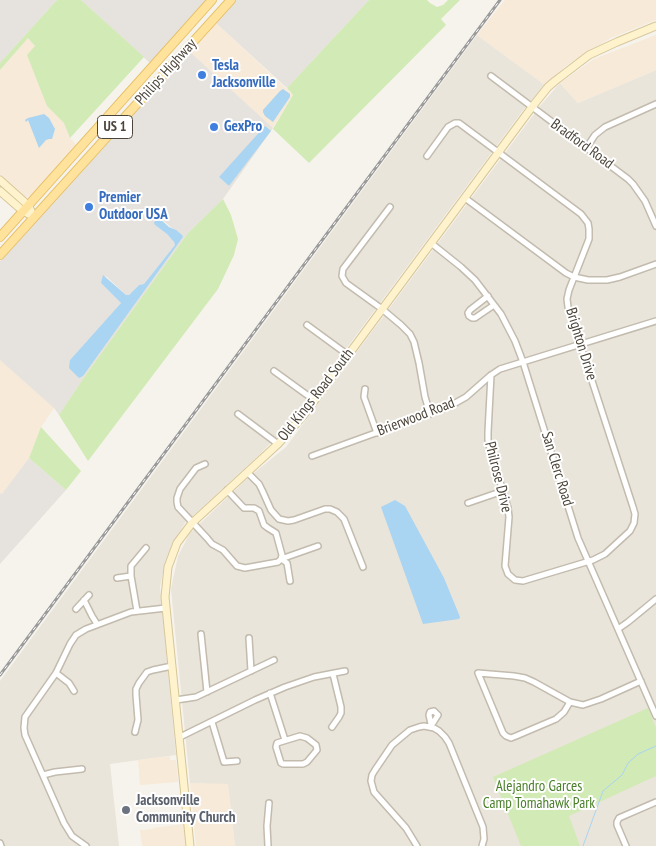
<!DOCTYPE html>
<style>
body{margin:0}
canvas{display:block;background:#f6f3ec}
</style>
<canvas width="656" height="846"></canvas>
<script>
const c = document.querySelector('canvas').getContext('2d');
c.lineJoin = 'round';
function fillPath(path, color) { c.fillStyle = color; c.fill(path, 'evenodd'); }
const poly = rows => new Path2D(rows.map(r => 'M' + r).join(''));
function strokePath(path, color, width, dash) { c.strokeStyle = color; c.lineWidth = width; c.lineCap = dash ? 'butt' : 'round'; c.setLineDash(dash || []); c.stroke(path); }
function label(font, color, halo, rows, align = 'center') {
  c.font = font + ' "PT Sans Narrow",sans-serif'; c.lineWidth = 4; c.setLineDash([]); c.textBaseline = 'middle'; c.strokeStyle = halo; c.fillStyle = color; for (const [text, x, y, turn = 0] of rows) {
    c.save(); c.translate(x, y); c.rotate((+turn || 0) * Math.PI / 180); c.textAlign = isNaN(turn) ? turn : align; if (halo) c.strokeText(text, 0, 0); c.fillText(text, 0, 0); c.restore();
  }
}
const residential = poly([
 [477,35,545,85,524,109,294,419,259,455,185,523,173,543,165,563,160,587,176,755,110,764,119,846,0,846,0,681],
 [656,70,656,846,235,846,228,785,190,783,171,589,178,556,190,533,249,477,286,447,540,106,560,83,578,103]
]);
const commercial = poly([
 [505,0,656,0,656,20,611,38,578,58,566,66,545,85,477,35],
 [215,22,293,95,273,128,190,52],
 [656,35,656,70,578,103,560,83,594,59],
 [28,38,35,46,47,106,64,123,70,138,76,144,61,166,32,195,27,197,23,197,0,177,0,70],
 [0,360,54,408,41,427,29,458,2,494,0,493],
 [170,756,170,760,176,760,178,782,140,785,138,760],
 [190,783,228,784,235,846,196,846],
 [184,824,186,846,142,846,140,830,153,829,153,828]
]);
const industrial = poly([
 [0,0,57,0,0,63],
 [81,0,209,0,151,64],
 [235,0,369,0,287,88,215,22],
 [190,52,273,128,223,199,188,233,85,376,59,415,54,408,0,360,0,261],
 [270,130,229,186,219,177],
 [160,218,183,237,79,378,70,365,70,360,121,303,101,283,106,276,126,295,129,295,139,285,144,284,175,245,174,242,167,234,155,225],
 [29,458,66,490,0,564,0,493,2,494]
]);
const green = poly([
 [57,0,81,0,144,57,70,138,64,123,47,106,27,55,35,46,28,38,0,70,0,63],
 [369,0,427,0,430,3,437,7,443,5,448,0,460,0,441,19,446,25,309,163,273,129,293,95,287,88],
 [223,199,231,215,238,239,234,255,218,289,88,461,59,415,85,376,188,233],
 [41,427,81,471,66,490,29,458],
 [648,708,656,728,656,776,569,816,580,846,521,846,493,777]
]);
const water = poly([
 [283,89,290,94,290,97,273,122,265,116,263,112,263,110,280,91],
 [44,114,49,118,55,129,52,139,49,139,46,140,39,148,28,120,26,122,25,120,28,118],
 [265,126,271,131,229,186,219,177],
 [159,218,169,227,176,230,182,235,183,237,83,376,79,378,69,368,70,360,121,303,101,283,103,275,126,295,129,295,139,285,144,284,175,245,174,242,167,234,155,225,154,223,156,219],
 [395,500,405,506,444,578,460,617,459,619,423,624,381,507]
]);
const stream = poly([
 [583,846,603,791,622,775,628,763,638,754,656,746]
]);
const street = poly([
 [491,76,628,179,633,184,645,201,656,226],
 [587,147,595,135,605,127,656,104],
 [427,156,448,127,455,123,459,123,581,214,588,223,589,229,589,239,569,290,567,299,568,307,633,507,635,514,634,523,630,531,605,554,593,560,523,581,515,580,508,574,505,566,509,517,508,508,490,449,488,440,488,432,491,375],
 [465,198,566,273,574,277,588,280,607,280,620,277,656,264],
 [390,207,343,269,342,276,346,283,382,309,401,325,410,334,414,342,419,363,425,397,430,414],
 [431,243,461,267,475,280,501,314,515,341,523,362,578,538,656,716],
 [488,296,470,310,468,313,469,316,472,318,475,318,494,305],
 [307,325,348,355],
 [274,371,314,400],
 [365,389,364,397,377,433],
 [238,414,278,444],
 [312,456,450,406,466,397,491,375,500,369,656,321],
 [205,464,196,468,180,489,177,498,177,502,178,507,207,538,212,544,223,550,237,566,245,568,278,562,281,559,318,546],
 [247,472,259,484,262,490,271,510,279,519,288,521,294,520,325,509,330,509,337,512,344,519,363,567],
 [227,490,244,508,254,508,259,511,264,525,268,528,276,533,282,555,281,559],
 [468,503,503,491],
 [281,559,287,563,290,581],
 [117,578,131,576],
 [84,600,92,616,97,624],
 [76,609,89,595],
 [137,611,131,576,131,566,146,548],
 [618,629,628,622,656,599],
 [201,634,207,692],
 [249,638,251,671],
 [56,673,69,683,74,691],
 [270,693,285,740],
 [176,700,196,697,274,660],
 [570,702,564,712,556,719,516,736,511,738,506,736,503,733,478,673,514,676,525,678,534,682,570,702,583,705,601,699,641,681],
 [212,722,224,762,237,761],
 [332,727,339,717,341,713,341,707,333,674],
 [430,727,431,724,433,723,438,715,434,711,430,712,429,715,431,724],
 [135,732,138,720,136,695,136,689,139,683,147,672,153,670,172,666],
 [300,736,307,738,316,745,317,750,307,762,303,764,283,764,281,763,276,747,277,743,300,736],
 [180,737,255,700,285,687,314,677,345,671],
 [43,775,55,772,82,769],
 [0,843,1,846],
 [86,846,72,836,64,823,25,735,24,728,25,717,56,673,70,644,76,635,86,629,131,612,166,608],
 [268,846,267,826,269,803],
 [417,846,406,828,374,792,371,781,372,775,375,770,392,745,410,730,419,727,424,726,434,728,439,731,445,737,449,743,483,827,484,839,482,846],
 [626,846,617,825,617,822,619,818,656,802]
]);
const secondary = poly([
 [0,180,28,205,34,217],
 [0,191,23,211,34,217],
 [190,846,165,597,168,567,177,543,192,523,278,444,303,416,532,107,548,87,555,81,589,55,617,42,656,26]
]);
const primary = poly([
 [0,237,212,0],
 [0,255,231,0]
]);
const rail = poly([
 [0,675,500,0]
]);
const markers = [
 [202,75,5,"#3f7fe0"],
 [214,127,5,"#3f7fe0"],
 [89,207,5,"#3f7fe0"],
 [126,810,5,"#6b7280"]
];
const shields = [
 [115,127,35]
];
const shieldNames = [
 ["US 1",115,127]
];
const shopNames = [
 ["Tesla",212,66],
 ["Jacksonville",212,83],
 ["GexPro",224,127],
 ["Premier",99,198],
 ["Outdoor USA",99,215]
];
const streetNames = [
 ["Philips Highway",166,72,-48],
 ["Bradford Road",582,144,36],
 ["Brighton Drive",581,344,73],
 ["Old Kings Road South",316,395,-52],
 ["Brierwood Road",416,417,-21],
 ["San Clerc Road",557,469,73],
 ["Philrose Drive",498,477,76]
];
const parkNames = [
 ["Alejandro Garces",539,787],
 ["Camp Tomahawk Park",539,804]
];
const worshipNames = [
 ["Jacksonville",136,801],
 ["Community Church",136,818]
];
fillPath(residential, '#eae5da');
fillPath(commercial, '#f7ead8');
fillPath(industrial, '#e6e2dd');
fillPath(green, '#d2eab5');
fillPath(water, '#a9d4f2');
strokePath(stream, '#a9d4f2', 1);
strokePath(street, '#c2bbae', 8);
strokePath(secondary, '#d6c79b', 9);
strokePath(primary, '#e6c16a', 10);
strokePath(street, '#fff', 5);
strokePath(secondary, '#fff3cd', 7);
strokePath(primary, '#ffe39c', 8);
strokePath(rail, '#9a9a9a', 3);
strokePath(rail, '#fff', 1, [4]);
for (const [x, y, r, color] of markers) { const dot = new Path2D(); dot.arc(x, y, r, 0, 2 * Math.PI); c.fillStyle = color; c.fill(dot); strokePath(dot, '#fff', 2); }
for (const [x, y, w] of shields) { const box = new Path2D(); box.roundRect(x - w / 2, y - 11.5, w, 23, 4); c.fillStyle = '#fff'; c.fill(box); strokePath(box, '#4b4439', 1); }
label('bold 14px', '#4b4439', null, shieldNames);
label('bold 15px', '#366cbe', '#fff', shopNames, 'left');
label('15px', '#4b4439', '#fff', streetNames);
label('15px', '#4a7f2a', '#fff', parkNames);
label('bold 15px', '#5b616d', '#fff', worshipNames, 'left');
</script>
